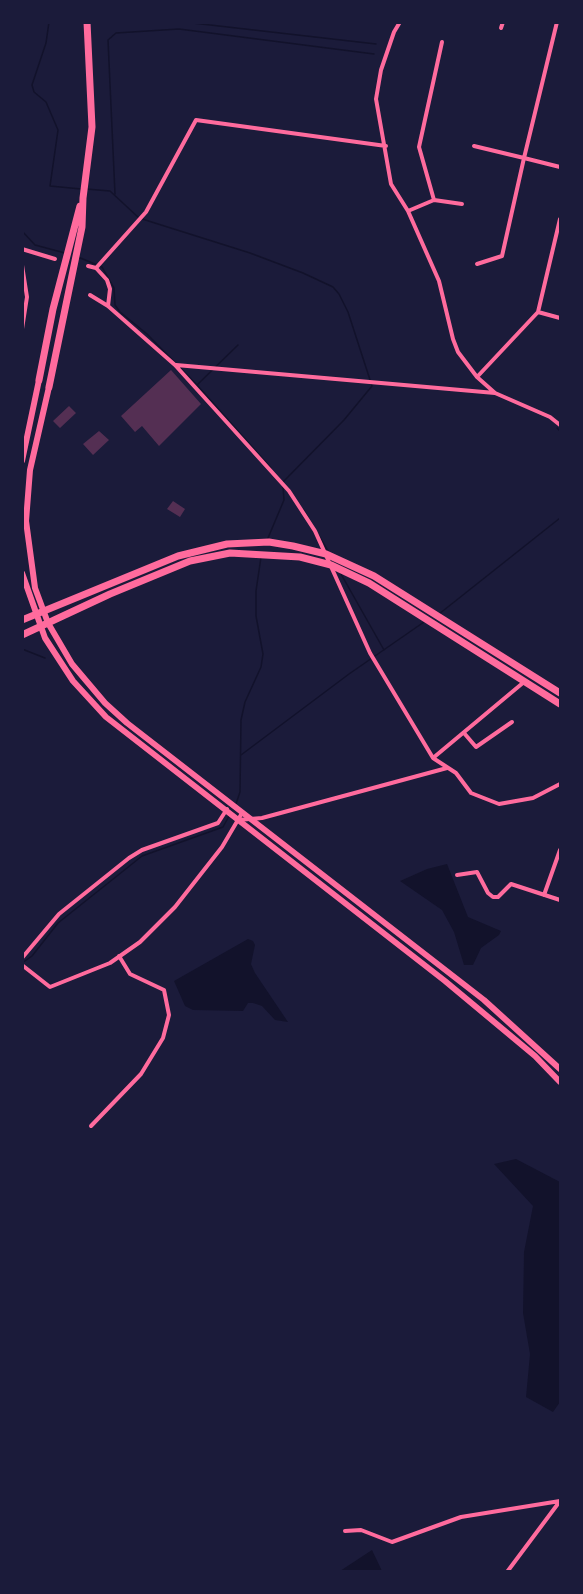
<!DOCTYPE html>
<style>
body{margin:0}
#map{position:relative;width:583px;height:1594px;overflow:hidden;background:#1b1b3a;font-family:Cabin,sans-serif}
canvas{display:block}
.frame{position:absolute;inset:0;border:24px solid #1b1b3a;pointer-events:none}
</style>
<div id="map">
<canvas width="583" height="1594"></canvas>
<div class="frame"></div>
</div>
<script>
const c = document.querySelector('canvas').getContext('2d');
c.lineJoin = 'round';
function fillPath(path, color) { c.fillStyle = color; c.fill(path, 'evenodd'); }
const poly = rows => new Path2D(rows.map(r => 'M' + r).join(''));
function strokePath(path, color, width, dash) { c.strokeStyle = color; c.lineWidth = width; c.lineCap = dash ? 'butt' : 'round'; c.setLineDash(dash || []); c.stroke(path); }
const water = poly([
 [447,864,468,917,501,931,499,935,481,948,473,965,464,965,454,932,442,910,400,881,427,869],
 [248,939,253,941,255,945,251,964,255,973,288,1022,275,1020,262,1006,253,1003,248,1003,243,1011,193,1010,185,1006,174,981],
 [516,1159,560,1182,560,1402,553,1412,526,1397,530,1354,523,1313,524,1252,533,1206,494,1164],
 [372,1550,382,1571,340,1571]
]);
const stream = poly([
 [49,22,46,43,32,85,34,92,46,102,58,130,50,186,81,189],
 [184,22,376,44],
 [86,189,110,191,139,218,250,253,303,273,333,287,339,294,348,312,372,386,344,420,283,482],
 [115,194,108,40,116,33,179,29,374,54],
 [22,231,35,245,65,253],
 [78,257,102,267,114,288,115,305,120,312,147,334,196,384],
 [238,345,197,385,271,468],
 [557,428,560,431],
 [303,509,328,551],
 [268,538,284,500,283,487],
 [341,574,384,650],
 [439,614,560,518],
 [22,649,45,658],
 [241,755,349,674,424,622],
 [236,804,240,792,241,720,245,702,261,667,263,654,256,616,256,591,261,557],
 [22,963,32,956,58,923,142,856,223,827,229,816]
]);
const building = poly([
 [171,370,201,404,159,446,142,426,135,432,121,416],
 [69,406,76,413,60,428,53,421],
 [99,431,109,440,93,455,83,444],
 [173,501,185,509,180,517,167,509]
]);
const minor = poly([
 [400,22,394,32,381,70,376,99,391,184,408,211,439,281,453,339,458,352,477,377,495,393],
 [501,28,503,22],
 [474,146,524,158,557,22],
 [434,200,419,147,442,42],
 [408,211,434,200,462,204],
 [22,249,55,259],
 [477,264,502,256,524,158,560,167],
 [22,265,27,297,22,329],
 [88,266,96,268,107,280,110,289,108,306],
 [96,268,146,212,196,120,386,146],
 [90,295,108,306,175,365,289,491,315,531,370,653,433,758,456,773,471,793,499,804,533,798,560,784],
 [538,312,560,318],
 [176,365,495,393,550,417,560,425],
 [477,377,538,312,560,219],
 [464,733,476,747,512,722],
 [433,758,524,682],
 [238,820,262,818,447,768],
 [457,875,477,872,488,893,493,897,498,897,511,884,560,900],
 [544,895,560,850],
 [22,958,59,914,129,858,142,850,218,823,227,809],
 [22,965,50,987,110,963,140,942,175,907,222,847,242,813],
 [91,1126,141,1074,163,1038,169,1015,164,990,130,974,119,956],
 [345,1531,361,1530,392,1542,461,1517,560,1501],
 [507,1572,560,1501]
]);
const primary = poly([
 [49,387,30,470,26,521,35,588,48,623,72,664,105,703,127,723,484,1000,560,1069],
 [22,461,39,380],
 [22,573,45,638,73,681,106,717,445,981,535,1056,560,1082]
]);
const trunk = poly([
 [39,380,53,309,80,206],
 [49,387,82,227,83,198,92,127,87,22],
 [22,620,178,556,227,544,269,542,293,546,326,554,374,576,560,693],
 [22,635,110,594,190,561,230,553,300,557,331,565,369,583,560,704]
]);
fillPath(water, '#12122b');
strokePath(stream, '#12122b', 1.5);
fillPath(building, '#542f53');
strokePath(minor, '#ff6b9d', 4);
strokePath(primary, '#ff6b9d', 6);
strokePath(trunk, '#ff6b9d', 7);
</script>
